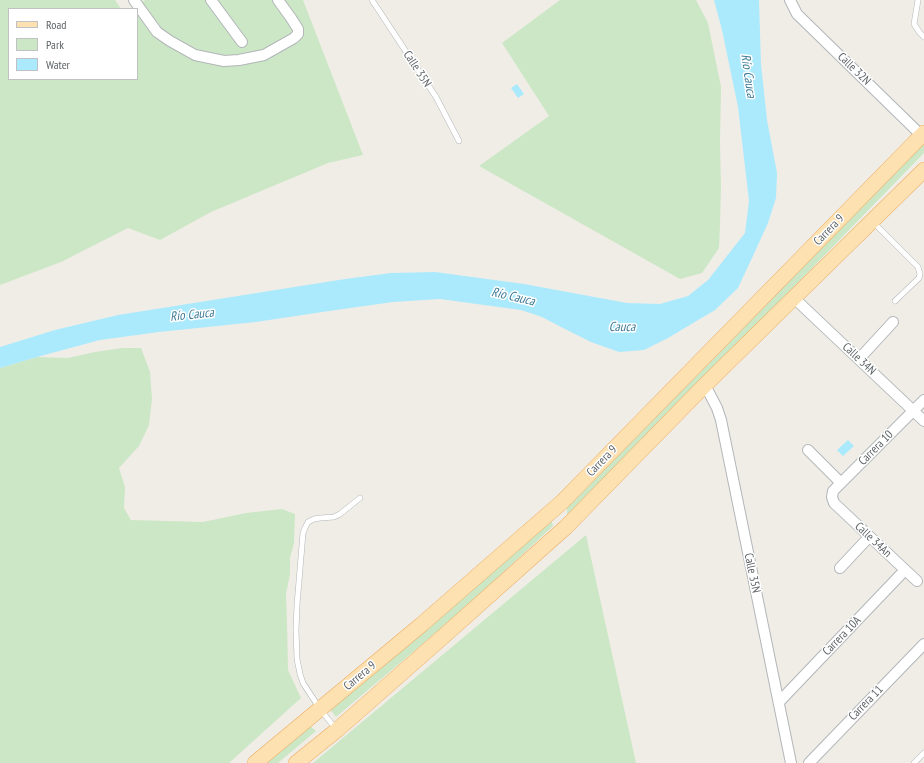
<!DOCTYPE html>
<meta charset="utf-8">
<style>
body{margin:0}
#map{position:relative;width:924px;height:763px;overflow:hidden;background:#f0ede7;font-family:"PT Sans Narrow",sans-serif}
canvas{display:block}
.legend{position:absolute;left:8px;top:8px;width:130px;height:72px;box-sizing:border-box;background:#fff;border:1px solid #bfc1c2;margin:0;padding:5px 7px;list-style:none;font-size:12px;color:#5f6467}
.legend li{display:flex;align-items:center;gap:8px;height:20px}
.legend b{width:20px;border:1px solid #bfc1c2}
</style>
<div id="map">
<canvas width="924" height="763"></canvas>
<ul class="legend">
<li><b style="height:5px;background:#fde1b0"></b>Road</li>
<li><b style="height:11px;background:#cce7c5"></b>Park</li>
<li><b style="height:11px;background:#abeafd"></b>Water</li>
</ul>
</div>
<script>
const c = document.querySelector('canvas').getContext('2d');
c.lineJoin = 'round';
function fillPath(path, color) { c.fillStyle = color; c.fill(path, 'evenodd'); }
const poly = rows => new Path2D(rows.map(r => 'M' + r).join(''));
function strokePath(path, color, width, dash) { c.strokeStyle = color; c.lineWidth = width; c.lineCap = dash ? 'butt' : 'round'; c.setLineDash(dash || []); c.stroke(path); }
function label(font, color, halo, rows, align = 'center') {
  c.font = font + ' "PT Sans Narrow",sans-serif'; c.lineWidth = 3; c.setLineDash([]); c.textBaseline = 'middle'; c.strokeStyle = halo; c.fillStyle = color; for (const [text, x, y, turn = 0] of rows) {
    c.save(); c.translate(x, y); c.rotate((+turn || 0) * Math.PI / 180); c.textAlign = isNaN(turn) ? turn : align; if (halo) c.strokeText(text, 0, 0); c.fillText(text, 0, 0); c.restore();
  }
}
const green = poly([
 [0,0,115,0,121,9,9,9,9,79,137,79,137,9,131,9,145,0,303,0,363,155,328,163,211,212,160,240,128,228,61,262,0,285],
 [560,0,696,0,708,23,721,87,720,144,721,186,720,225,719,248,702,273,680,279,479,166,549,116,502,43],
 [924,143,924,153,741,341,567,517,567,508,735,337,790,278],
 [122,348,141,348,150,372,152,399,149,425,139,446,119,468,125,487,124,508,131,520,203,522,246,513,282,509,295,514,294,543,290,558,290,574,286,594,287,622,288,670,301,698,229,763,0,763,0,368,37,357,68,358,95,352],
 [551,520,553,526,465,608,336,717,329,708],
 [586,535,636,763,313,763],
 [310,726,316,731,278,763,265,763]
]);
const water = poly([
 [714,0,759,0,761,64,767,120,777,173,776,198,768,223,752,258,738,288,715,310,668,338,644,350,619,352,591,342,559,326,542,317,521,310,440,299,393,302,329,311,256,322,159,332,100,340,37,357,0,368,0,347,55,330,118,315,345,279,391,273,435,272,524,284,627,303,660,304,688,296,708,280,745,233,749,201,738,107,722,30],
 [517,84,524,94,518,98,511,88],
 [848,440,854,446,843,456,837,450]
]);
const lane = poly([
 [372,0,436,97,459,141],
 [918,0,914,24,920,33,924,37],
 [873,222,918,267,920,274,919,278,895,301],
 [336,729,320,709,303,683,300,674,297,659,296,630,297,605,303,533,305,528,308,522,314,519,320,518,334,517,340,514,360,498],
 [914,763,924,753]
]);
const street = poly([
 [134,0,157,32,170,41,195,55,224,61,239,60,264,55,294,38,298,34,298,29,291,18,278,0],
 [211,0,242,42],
 [790,0,797,14,921,135],
 [794,298,924,421],
 [859,359,893,322],
 [705,385,717,408,721,420,791,763],
 [808,450,841,483],
 [840,568,869,537],
 [917,581,834,503,832,497,833,491,924,400],
 [779,702,905,570],
 [809,763,924,644]
]);
const primary = poly([
 [255,763,421,625,562,502,924,133],
 [296,763,337,730,437,642,566,527,705,385,924,170]
]);
const streetNames = [
 ["Calle 35N",417,69,57],
 ["Calle 32N",854,69,44],
 ["Carrera 9",829,230,-46],
 ["Calle 34N",859,359,43],
 ["Carrera 10",876,448,-45],
 ["Carrera 9",602,461,-46],
 ["Calle 34An",873,540,43],
 ["Calle 35N",752,573,78],
 ["Carrera 10A",842,636,-46],
 ["Carrera 9",360,676,-40],
 ["Carrera 11",866,703,-46]
];
const waterNames = [
 ["Río Cauca",748,76,82],
 ["Río Cauca",513,297,13],
 ["Río Cauca",192,315,-6],
 ["Cauca",622,327]
];
fillPath(green, '#cce7c5');
fillPath(water, '#abeafd');
strokePath(lane, '#b2b6b9', 6);
strokePath(street, '#b2b6b9', 12);
strokePath(primary, '#eeab63', 16);
strokePath(lane, '#fff', 5);
strokePath(street, '#fff', 10);
strokePath(primary, '#fde1b0', 15);
label('12px', '#5f6467', '#fff', streetNames);
label('italic 13px', '#3e7a95', '#fff', waterNames);
</script>
